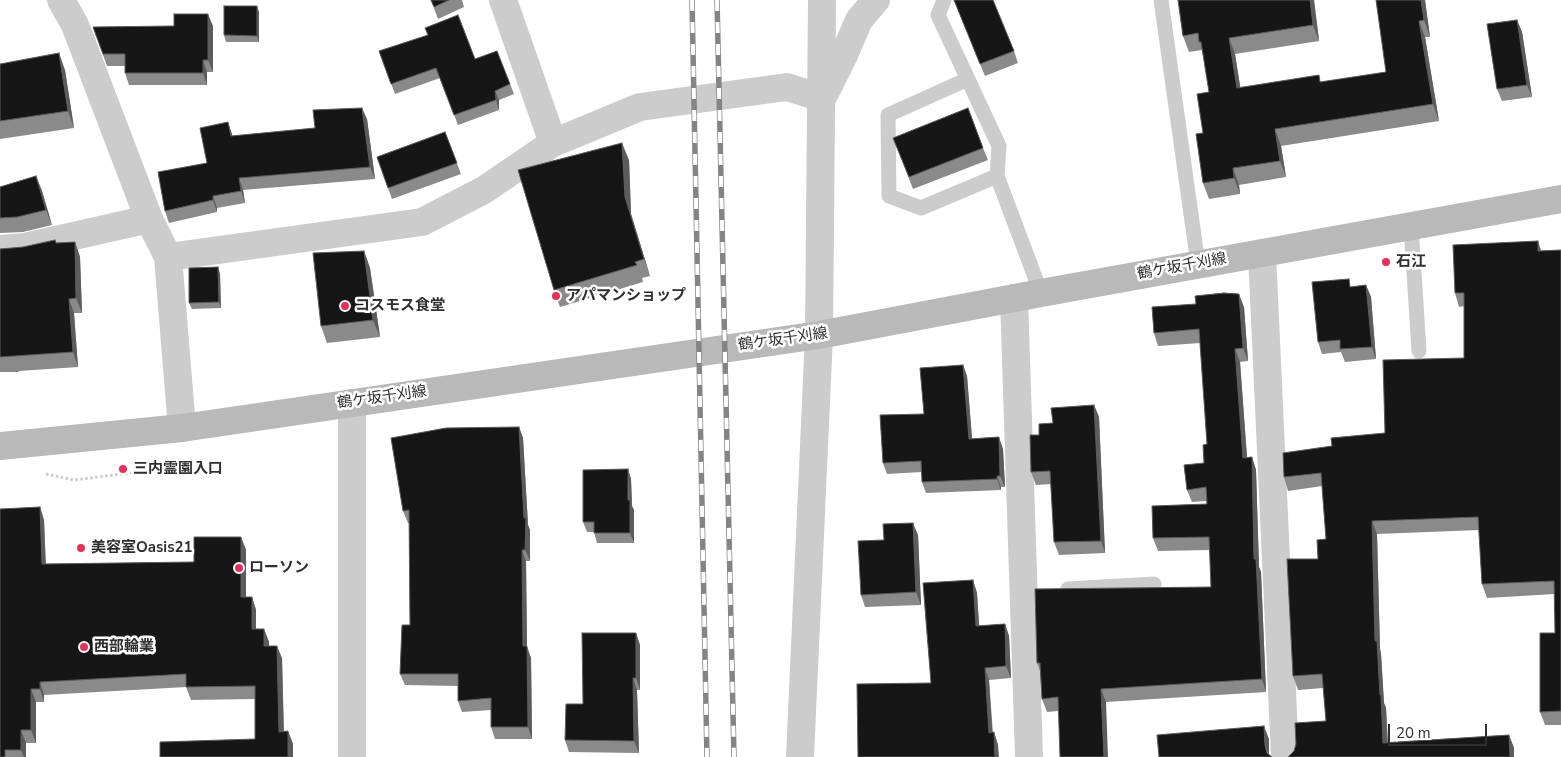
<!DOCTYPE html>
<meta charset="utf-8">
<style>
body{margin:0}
#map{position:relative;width:1561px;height:757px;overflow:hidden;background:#fff;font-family:"Nunito Sans",sans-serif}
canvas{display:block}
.scale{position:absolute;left:1388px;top:724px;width:99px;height:22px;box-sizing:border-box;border:2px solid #2f2f2f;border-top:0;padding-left:6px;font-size:15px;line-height:18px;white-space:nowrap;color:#2f2f2f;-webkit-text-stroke:4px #fff;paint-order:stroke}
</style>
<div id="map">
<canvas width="1561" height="757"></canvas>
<div class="scale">20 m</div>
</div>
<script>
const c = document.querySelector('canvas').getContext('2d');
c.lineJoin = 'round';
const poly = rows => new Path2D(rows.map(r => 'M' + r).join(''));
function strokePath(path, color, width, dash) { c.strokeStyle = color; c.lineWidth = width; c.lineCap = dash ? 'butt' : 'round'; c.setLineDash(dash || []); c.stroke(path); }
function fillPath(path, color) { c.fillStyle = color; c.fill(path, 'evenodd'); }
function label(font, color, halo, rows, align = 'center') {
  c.font = font + ' "Nunito Sans","Noto Sans JP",sans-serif'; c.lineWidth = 5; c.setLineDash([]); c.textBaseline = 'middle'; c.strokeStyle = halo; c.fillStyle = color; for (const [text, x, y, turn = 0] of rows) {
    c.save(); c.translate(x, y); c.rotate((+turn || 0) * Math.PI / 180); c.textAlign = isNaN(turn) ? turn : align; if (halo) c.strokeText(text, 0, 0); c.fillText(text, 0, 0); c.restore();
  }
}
const path = poly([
 [46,474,74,480,170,468,189,460]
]);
const service = poly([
 [944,0,938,15,999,146,997,176,1041,293],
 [1161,0,1198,264],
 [968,79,888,115,889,196,921,208,997,176],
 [1411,225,1419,351],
 [1068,589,1154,584]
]);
const minor = poly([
 [61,0,75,25,149,219,168,257,182,428],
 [503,0,553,143],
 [824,95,844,55,859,20,876,0],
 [0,249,25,247,149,219],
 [1262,253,1285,757],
 [168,257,422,222,484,190,553,143,640,107,787,87,822,98],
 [1014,298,1029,757],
 [352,403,352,757],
 [800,757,819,335,822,0]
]);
const secondary = poly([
 [0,446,182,428,819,335,1041,293,1561,199]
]);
const rail = poly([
 [692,0,707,757],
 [717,0,734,757]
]);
const wall = poly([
 [431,0,462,0,464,7,438,19],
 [954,0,1014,51,1018,63,985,76],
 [1181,0,1314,0,1319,41,1235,54,1240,87,1322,82,1386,72,1425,0,1430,37,1425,37,1439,121,1281,146,1286,177,1239,185,1240,194,1209,199,1203,183,1203,133,1209,92,1203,54,1202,50,1189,52,1183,36],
 [259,12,259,42,226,42,224,35],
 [1517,20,1522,32,1532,97,1502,101,1497,89],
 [213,26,213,72,207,72,207,85,129,85,125,73,125,66,107,66,93,27],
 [379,51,475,59,497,51,514,94,499,100,499,110,458,125,440,78,395,94],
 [0,64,65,70,74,128,0,139],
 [367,119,375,179,243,190,245,203,217,208,217,212,169,223,165,211,207,163,233,136,315,128],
 [445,132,461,174,392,199,377,157],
 [893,138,983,148,988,160,913,189],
 [629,160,631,214,650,276,642,278,643,282,560,307,554,290],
 [36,176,42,191,52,225,23,232,0,233,0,187],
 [75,242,80,257,82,313,74,313,78,367,19,371,19,372,0,372,0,249,23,247,56,243],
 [1561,250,1561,725,1545,725,1540,712,1555,633,1555,594,1487,598,1482,584,1479,530,1377,534,1380,649,1381,654,1384,703,1386,708,1388,742,1509,735,1514,748,1514,757,1288,757,1326,721,1323,688,1298,690,1293,676,1318,559,1326,539,1322,486,1288,491,1284,477,1332,446,1385,433,1464,358,1464,306,1459,307,1455,293,1541,251],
 [364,251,370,268,380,337,327,343,321,326],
 [218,267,220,274,221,308,192,309,189,303],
 [1366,285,1371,297,1376,359,1345,362,1341,352,1322,354,1318,342,1352,287],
 [1244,307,1248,361,1240,362,1247,457,1252,457,1256,470,1259,567,1261,572,1266,692,1106,702,1058,711,1047,712,1042,699,1040,671,1037,663,1211,587,1210,550,1158,551,1153,538,1207,504,1206,501,1192,502,1187,490,1204,463,1207,444,1200,343,1158,346,1154,333],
 [963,365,967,376,972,439,1003,449,1005,487,1001,487,1001,490,926,493,922,482,922,472,887,474,883,463,924,414],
 [1094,405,1099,417,1105,553,1059,555,1054,542,1051,484,1036,485,1031,472,1039,435,1053,423],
 [519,427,523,438,528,525,530,530,530,561,526,561,527,647,531,658,532,739,495,739,491,727,491,710,462,712,458,701,458,686,405,685,400,674,410,625,409,523,408,523,403,511],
 [628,469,631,479,632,506,634,510,634,543,597,543,594,532,587,532,583,522],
 [40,507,44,520,46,564,194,562,241,537,246,550,246,597,252,597,256,610,256,629,264,629,269,642,269,646,282,658,284,731,288,731,293,744,255,739,255,699,191,700,186,687,44,695,44,702,36,702,36,743,26,743,26,757,0,757],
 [918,535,921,605,865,607,861,595,884,540],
 [973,580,977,593,979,626,1005,624,1009,636,1011,678,989,680,993,733,994,732,998,745,931,683],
 [636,633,640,645,640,690,637,690,639,753,569,752,565,740,583,704]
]);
const shadedWall = poly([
 [1310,0,1314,0,1319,41,1313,25],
 [1421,0,1425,0,1430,37,1424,20],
 [257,6,259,12,259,42,257,36],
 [208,14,213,26,213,72,208,60],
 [1517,20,1522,32,1532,97,1527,85],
 [1419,21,1425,37,1439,121,1433,104],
 [1229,38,1235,54,1243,104,1237,88],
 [59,53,65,70,74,128,68,111],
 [203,60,207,72,207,85,203,73],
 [495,91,499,100,499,110,496,100],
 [362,108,367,119,375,179,370,167],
 [228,122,232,134,235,148,231,136],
 [1275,129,1281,146,1286,177,1280,161],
 [622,143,629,160,631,214,650,276,644,259,625,197],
 [1233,168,1239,185,1240,194,1234,178],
 [36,176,42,191,52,225,46,210],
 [239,178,243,190,245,203,241,191],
 [213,196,217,208,217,212,213,200],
 [1538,241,1542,254,1538,251],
 [75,242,80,257,82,313,76,298],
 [364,251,370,268,380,337,373,320],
 [218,267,220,274,221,308,219,302],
 [1366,285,1371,297,1376,359,1372,347],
 [1239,294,1244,307,1248,361,1243,348],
 [69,299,74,313,78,367,73,352],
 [1235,349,1240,362,1248,471,1243,458],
 [963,365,967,376,973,450,969,439],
 [1094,405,1099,417,1105,553,1101,541],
 [519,427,523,438,528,525,530,530,530,561,525,550,524,518],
 [999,437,1003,449,1005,487,1000,476],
 [1252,457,1256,470,1259,567,1261,572,1266,692,1262,679,1254,559],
 [628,469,631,479,632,506,634,510,634,543,630,533],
 [997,476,1001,487,1001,490,997,479],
 [40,507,44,520,46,577,42,564],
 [1372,521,1377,534,1380,649,1381,654,1384,703,1386,708,1388,756,1383,743,1375,641],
 [913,523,918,535,921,605,916,592],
 [241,537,246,550,246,610,241,597],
 [522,550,526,561,527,647,531,658,532,739,528,727,523,646],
 [973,580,977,593,980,638,976,626],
 [252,597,256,610,256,642,252,629],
 [1005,624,1009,636,1011,678,1006,666],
 [264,629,269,642,269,658,264,646],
 [636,633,640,645,640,690,636,678],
 [277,646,282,658,284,744,279,732],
 [985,668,989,680,993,745,989,733],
 [633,678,637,690,639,753,634,741],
 [40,682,44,695,44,702,40,689],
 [31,689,36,702,36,743,31,730],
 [1101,689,1106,702,1108,757,1104,757],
 [1264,726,1269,739,1269,757,1265,745],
 [21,730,26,743,26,757,24,757,21,750],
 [288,731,293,744,293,757,288,757],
 [994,732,998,745,999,757,995,757],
 [1509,735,1514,748,1514,757,1510,757]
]);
const building = poly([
 [431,0,449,0,434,7,431,0],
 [954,0,993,0,1014,51,980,64,954,0],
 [1178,0,1310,0,1313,25,1229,38,1237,88,1319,75,1320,82,1386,72,1376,0,1421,0,1424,20,1419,21,1433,104,1275,129,1280,161,1233,168,1234,178,1203,183,1196,134,1203,133,1197,94,1209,92,1201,42,1199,42,1198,33,1183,36,1178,0],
 [224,6,257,6,257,36,224,35,224,6],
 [174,14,208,14,208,60,203,60,203,73,125,73,125,54,103,54,93,27,174,26,174,14],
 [458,15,475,59,497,51,510,84,495,91,496,100,454,115,436,68,391,84,379,51,428,35,425,28,458,15],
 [1517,20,1527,85,1497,89,1487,24,1517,20],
 [59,53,68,111,0,121,0,64,59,53],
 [362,108,370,167,239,178,241,191,213,196,213,200,165,211,158,172,207,163,200,128,228,122,231,136,315,128,313,110,362,108],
 [968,108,983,148,909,177,893,138,968,108],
 [445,132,457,163,388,188,377,157,445,132],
 [622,143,625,197,644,259,635,262,637,265,554,290,518,170,622,143],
 [36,176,46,210,17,217,0,218,0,187,36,176],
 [55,240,56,243,75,242,76,298,69,299,73,352,0,357,0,249,23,247,55,240],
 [1538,241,1538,251,1561,250,1561,711,1540,712,1540,633,1555,633,1554,581,1482,584,1478,517,1372,521,1375,641,1377,641,1380,695,1381,695,1383,743,1509,735,1510,757,1288,757,1294,751,1296,744,1295,723,1326,721,1322,674,1293,676,1287,559,1318,559,1317,540,1326,539,1321,473,1284,477,1283,453,1332,446,1331,438,1385,433,1383,360,1464,358,1464,293,1455,293,1453,245,1538,241],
 [364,251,373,320,321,326,313,253,364,251],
 [218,267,219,302,189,303,189,268,218,267],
 [1349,279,1350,287,1366,285,1372,347,1340,349,1340,340,1318,342,1312,282,1349,279],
 [1224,293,1239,294,1243,348,1235,349,1243,458,1252,457,1254,559,1256,559,1262,679,1101,689,1104,757,1060,757,1058,697,1042,699,1040,663,1037,663,1035,589,1211,587,1209,537,1153,538,1152,506,1207,504,1206,487,1187,490,1184,465,1204,463,1203,445,1207,444,1199,329,1154,333,1152,307,1196,304,1195,296,1224,293],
 [963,365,969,439,999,437,1000,476,997,476,997,479,922,482,921,461,883,463,880,415,924,414,920,368,963,365],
 [1094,405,1101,541,1054,542,1050,471,1031,472,1030,435,1039,435,1039,424,1053,423,1051,408,1094,405],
 [519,427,524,518,526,518,525,550,522,550,523,646,527,646,528,727,491,727,491,698,458,701,458,674,400,674,402,625,410,625,409,510,403,511,391,438,446,428,519,427],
 [628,469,628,500,630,500,630,533,594,533,594,522,583,522,583,470,628,469],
 [40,507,42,564,194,562,194,537,241,537,241,597,252,597,252,629,264,629,264,646,277,646,279,732,288,731,288,757,160,757,160,742,255,739,255,686,186,687,186,674,40,682,40,689,31,689,31,730,21,730,21,750,5,750,5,757,0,757,0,509,40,507],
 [913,523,916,592,861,595,858,541,884,540,883,524,913,523],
 [973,580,976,626,1005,624,1006,666,985,668,989,733,994,732,995,757,858,757,857,684,931,683,923,583,973,580],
 [582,633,636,633,636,678,633,678,634,741,565,740,566,704,583,704,582,633],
 [1264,726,1265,745,1267,753,1272,757,1159,757,1157,735,1264,726]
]);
const markers = [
 [1386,262,5,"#e92e57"],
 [556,296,5,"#e92e57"],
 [345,306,5,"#e92e57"],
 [123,469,5,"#e92e57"],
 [81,548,5,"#e92e57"],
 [239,568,5,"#e92e57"],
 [84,647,5,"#e92e57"]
];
const poiNames = [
 ["石江",1396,262],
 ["アパマンショップ",566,296],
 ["コスモス食堂",355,306],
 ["三内霊園入口",133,469],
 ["美容室Oasis21",91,548],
 ["ローソン",249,568],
 ["西部輪業",94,647]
];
const streetNames = [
 ["鶴ケ坂千刈線",1182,267,-10],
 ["鶴ケ坂千刈線",783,340,-8],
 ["鶴ケ坂千刈線",382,398,-8]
];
strokePath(path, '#ccc', 3, [2.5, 2.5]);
strokePath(service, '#ccc', 15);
strokePath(minor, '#ccc', 28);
strokePath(secondary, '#b9b9b9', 28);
strokePath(rail, '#848484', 5.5);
strokePath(rail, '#fff', 4, [11]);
fillPath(wall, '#8a8a8a');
fillPath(shadedWall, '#5c5c5c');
fillPath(building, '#161616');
strokePath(building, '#5c5c5c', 1);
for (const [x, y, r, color] of markers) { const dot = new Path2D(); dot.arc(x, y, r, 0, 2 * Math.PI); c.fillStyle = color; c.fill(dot); strokePath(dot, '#fff', 2); }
label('bold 15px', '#2f2f2f', '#fff', poiNames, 'left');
label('15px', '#2f2f2f', '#fff', streetNames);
</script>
